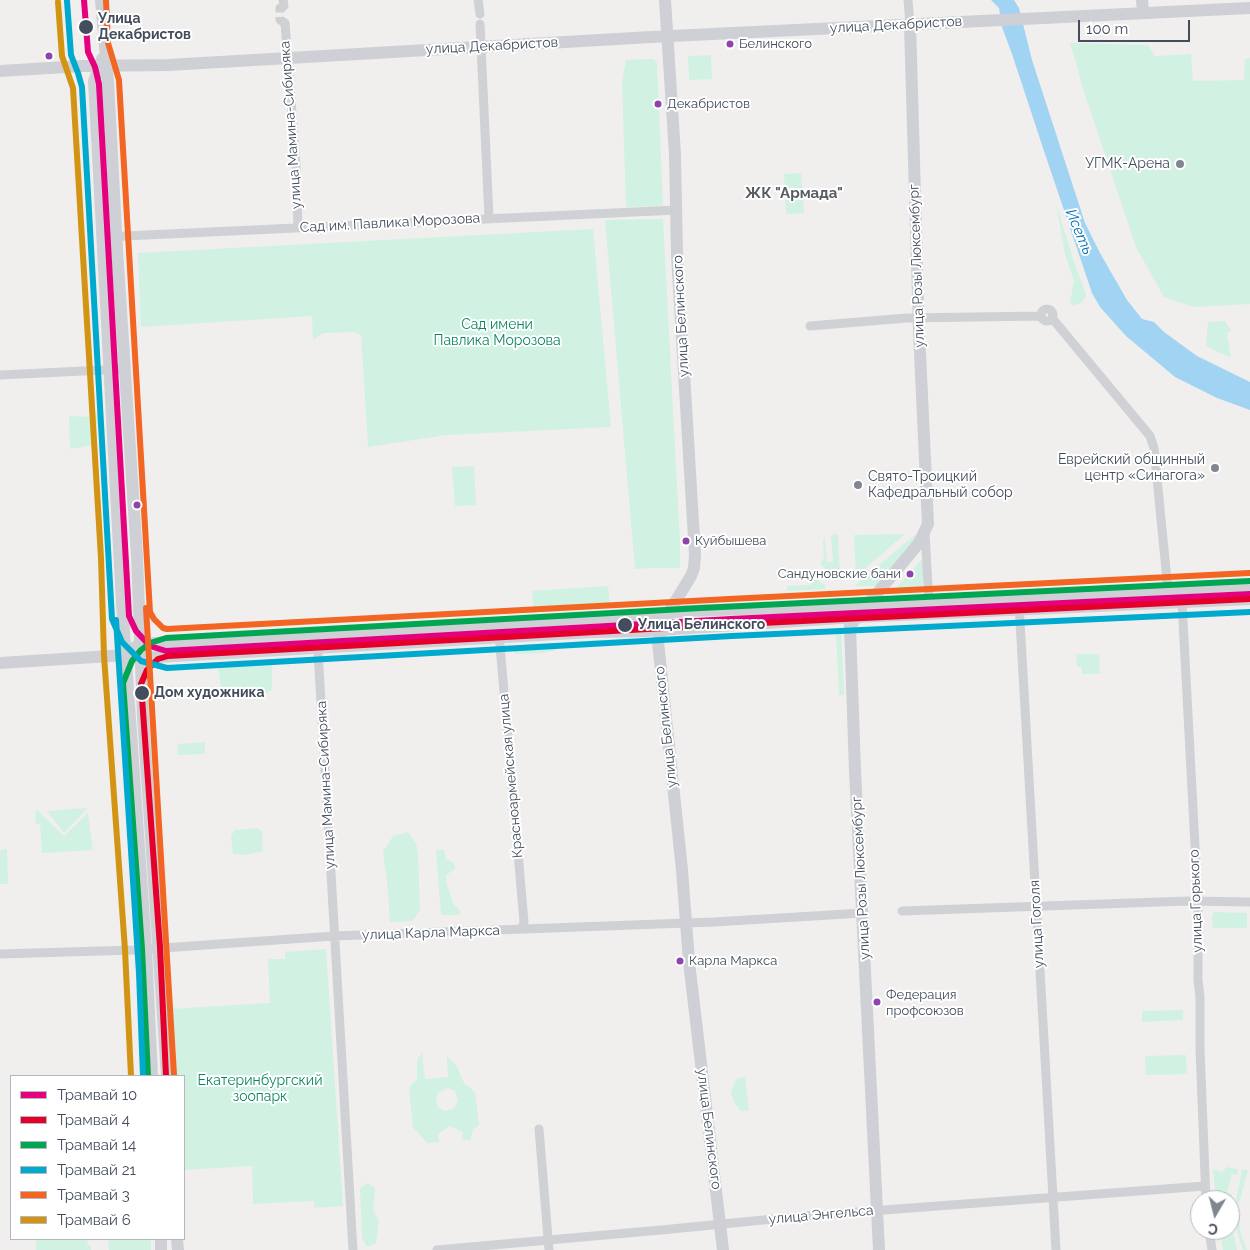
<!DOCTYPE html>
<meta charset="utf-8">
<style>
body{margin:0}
#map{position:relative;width:1250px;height:1250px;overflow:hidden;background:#f0efee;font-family:Raleway,sans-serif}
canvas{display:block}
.legend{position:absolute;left:10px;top:1075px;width:175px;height:165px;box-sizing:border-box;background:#fff;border:1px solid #b4b8be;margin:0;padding:6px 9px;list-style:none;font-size:15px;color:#444d5d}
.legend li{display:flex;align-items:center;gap:10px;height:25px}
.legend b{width:25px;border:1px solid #b4b8be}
.north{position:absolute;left:1190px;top:1190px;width:50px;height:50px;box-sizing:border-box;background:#fff;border:1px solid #b4b8be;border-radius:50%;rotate:188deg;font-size:14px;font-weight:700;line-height:20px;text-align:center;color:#444d5d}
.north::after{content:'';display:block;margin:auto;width:18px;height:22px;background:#808690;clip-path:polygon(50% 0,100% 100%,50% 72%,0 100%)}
.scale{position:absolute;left:1078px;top:20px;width:112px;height:22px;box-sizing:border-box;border:2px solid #444d5d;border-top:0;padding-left:6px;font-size:15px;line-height:18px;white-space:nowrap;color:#444d5d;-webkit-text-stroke:4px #fff;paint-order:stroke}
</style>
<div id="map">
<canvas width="1250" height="1250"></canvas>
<ul class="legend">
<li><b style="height:6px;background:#e5007d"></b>Трамвай 10</li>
<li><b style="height:6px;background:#e4002b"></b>Трамвай 4</li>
<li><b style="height:6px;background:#00a651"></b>Трамвай 14</li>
<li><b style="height:6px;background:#00a9ce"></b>Трамвай 21</li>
<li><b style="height:6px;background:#f26522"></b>Трамвай 3</li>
<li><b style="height:6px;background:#d39413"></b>Трамвай 6</li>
</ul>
<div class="north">С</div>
<div class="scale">100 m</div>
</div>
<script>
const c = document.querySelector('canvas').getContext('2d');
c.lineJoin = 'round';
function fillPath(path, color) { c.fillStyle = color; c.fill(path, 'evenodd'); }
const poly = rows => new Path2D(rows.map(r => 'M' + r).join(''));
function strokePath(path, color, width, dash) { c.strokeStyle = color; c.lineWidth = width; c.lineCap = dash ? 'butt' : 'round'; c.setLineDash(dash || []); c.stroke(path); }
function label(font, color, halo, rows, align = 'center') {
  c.font = font + ' Raleway,sans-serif'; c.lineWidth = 4; c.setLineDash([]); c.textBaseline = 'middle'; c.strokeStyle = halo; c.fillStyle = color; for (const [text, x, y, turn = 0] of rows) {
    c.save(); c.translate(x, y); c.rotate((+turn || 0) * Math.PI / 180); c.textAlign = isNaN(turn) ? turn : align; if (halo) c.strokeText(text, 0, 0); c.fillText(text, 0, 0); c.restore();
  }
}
const green = poly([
 [1070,43,1148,45,1155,56,1191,54,1193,81,1244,80,1245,59,1250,58,1250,304,1193,307,1164,297,1136,247,1081,83,1078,69],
 [711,55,712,79,689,80,688,56],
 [653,59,657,62,663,206,626,207,622,83,626,60],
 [801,173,804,213,786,214,784,174],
 [1056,204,1074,262,1086,294,1085,298,1082,302,1074,306,1070,302,1074,281,1065,254],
 [663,219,680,543,680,568,650,568,635,569,605,220],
 [593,229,611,427,446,435,368,447,361,335,354,332,323,333,313,340,312,316,141,327,138,253],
 [1225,321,1231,331,1227,333,1231,358,1208,347,1206,344,1208,322],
 [101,413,102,424,92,425,93,445,70,449,69,416,90,417],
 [474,466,476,505,455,506,452,467],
 [838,534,840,575,832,576,820,563,824,558,823,539,825,538,827,562,833,562,831,535],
 [905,534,856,576,854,535],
 [915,535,917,538,877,586,854,586],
 [923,558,923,591,891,594],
 [811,576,825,585,825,589,787,591,787,586,811,585,810,579,787,580,790,577],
 [608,586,610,606,534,612,532,591],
 [841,630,844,695,839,695,836,631],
 [625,639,626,644,577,648,577,641],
 [549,643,558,644,556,650,543,653,515,654,513,648,527,644],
 [1076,654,1099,654,1100,674,1082,674,1082,667,1077,667],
 [272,663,272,690,263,695,222,698,218,666],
 [205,742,205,754,178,755,177,744],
 [88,808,64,833,47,811],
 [36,809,64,836,88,813,93,850,42,853,40,824,35,823],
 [257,828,262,831,263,851,245,855,233,854,231,836,235,830],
 [408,832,416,843,418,854,420,911,412,921,390,922,387,881,383,852,393,836],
 [7,849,8,884,0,884,0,850],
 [436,850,444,850,446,859,454,863,455,869,446,875,447,885,453,903,461,912,459,915,441,915],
 [1214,912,1247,913,1247,928,1213,928,1212,917],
 [326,949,343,1206,314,1208,314,1201,253,1204,252,1166,184,1170,184,1076,175,1076,170,1009,270,1003,268,959,285,959,285,952],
 [1183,1010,1183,1020,1142,1022,1142,1011],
 [422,1053,425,1079,448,1077,447,1056,457,1067,464,1083,475,1092,479,1125,473,1130,470,1140,462,1140,463,1132,450,1126,438,1134,439,1142,427,1143,413,1127,409,1088,417,1079,417,1060],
 [448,1088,455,1091,458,1101,454,1108,445,1111,438,1107,436,1098,439,1092],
 [1186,1055,1187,1074,1146,1075,1145,1056],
 [745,1077,749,1110,741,1111,734,1102,731,1093,735,1082,738,1078],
 [1227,1167,1239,1170,1237,1175,1232,1174,1227,1193,1232,1194,1231,1222,1237,1250,1223,1250,1220,1230,1230,1230,1230,1200,1216,1200,1213,1169,1222,1172],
 [1242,1170,1248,1170,1238,1207,1240,1232,1247,1250,1243,1250,1235,1225,1235,1205],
 [367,1183,375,1188,373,1209,379,1222,376,1243,371,1246,366,1246,362,1237,360,1189],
 [36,1239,87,1239,88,1245,91,1246,91,1250,36,1250],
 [108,1239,151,1239,151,1250,109,1250]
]);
const water = poly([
 [991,0,1014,0,1019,8,1032,60,1085,223,1100,253,1127,300,1142,319,1154,322,1164,332,1197,356,1250,382,1250,410,1217,398,1175,377,1126,336,1100,307,1092,293,1044,151,1012,54,1002,27,999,8]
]);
const streetTunnel = poly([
 [284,6,280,8,280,20,285,23]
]);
const street = poly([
 [283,0,284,6],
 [478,0,480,14],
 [908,0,910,24],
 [285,23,296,166,298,228],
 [480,24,489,218],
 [104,237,677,210],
 '1041 315a6 6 0 1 1 12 0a6 6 0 1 1-12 0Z',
 [1052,318,1150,436,1154,448,1168,590,1182,602,1198,902,1198,980,1200,997,1200,1049,1206,1200],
 [810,326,907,318,1041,316],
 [0,375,125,369],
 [925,533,929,603],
 [1019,604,1056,1250],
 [498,623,524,922,522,929],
 [317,634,353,1250],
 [902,911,1188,901,1250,902],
 [0,954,134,950,334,936,714,922,863,913],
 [539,1129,549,1250],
 [1209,1230,1212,1250],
 [437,1250,661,1230,804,1216,1205,1186]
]);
const secondary = poly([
 [101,0,108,81,117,249,137,556,143,717,167,1076],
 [665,0,675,154,677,256,695,555,694,568,691,576,669,612,658,642,682,870,689,962,723,1250],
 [1142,0,1143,13],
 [102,59,94,81,122,603,146,949,152,1076],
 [0,71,82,66,168,65,651,37,1250,8],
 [126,655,139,644,644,615,686,611,929,603,1250,585],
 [0,663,126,655,140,658,592,632,645,631,857,617,1250,599],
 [161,1239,161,1250],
 [177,1239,178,1250],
 [879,1250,855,771,850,626,919,543,928,524,919,331,910,24]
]);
const tram1 = poly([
 [84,0,88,52,95,67,99,84,129,616,136,631,150,646,166,651,731,619,1250,594]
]);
const tram2 = poly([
 [166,1076,160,947,141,684,147,670,158,659,168,656,701,626,1250,599]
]);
const tram3 = poly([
 [148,1076,142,949,123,683,132,661,141,650,150,643,166,638,701,608,1250,581]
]);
const tram4 = poly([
 [67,1,71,55,78,73,82,87,112,619,122,642,141,661,167,668,732,636,1250,612],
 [116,620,139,973,143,1076]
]);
const tram5 = poly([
 [106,0,108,43,119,80,150,612,154,619,163,628,167,629,729,599,1249,573],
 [146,608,174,1075]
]);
const tram6 = poly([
 [58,2,62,56,73,88,101,558,104,656,125,950,131,1076]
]);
const markers = [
 [86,27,8,"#444d5d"],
 [730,44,4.5,"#8e44ad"],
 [49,56,4.5,"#8e44ad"],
 [658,104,4.5,"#8e44ad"],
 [1180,164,5,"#808690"],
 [1215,468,5,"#808690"],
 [858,485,5,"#808690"],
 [137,505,4.5,"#8e44ad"],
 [686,541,4.5,"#8e44ad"],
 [910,574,4.5,"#8e44ad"],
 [625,625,8,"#444d5d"],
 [142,693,8,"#444d5d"],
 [680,961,4.5,"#8e44ad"],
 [877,1002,4.5,"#8e44ad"]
];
const busNames = [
 ["Белинского",739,44],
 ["Декабристов",667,104],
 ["Куйбышева",695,541],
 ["Сандуновские бани",901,574,"right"],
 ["Карла Маркса",689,961],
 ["Федерация",886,995],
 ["профсоюзов",886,1011]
];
const stopNames = [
 ["Улица",98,19],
 ["Декабристов",98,35],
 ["Улица Белинского",638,625],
 ["Дом художника",154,693]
];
const streetNames = [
 ["улица Декабристов",896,25,-3],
 ["улица Декабристов",492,46,-3],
 ["улица Мамина-Сибиряка",291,125,-94],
 ["Сад им. Павлика Морозова",390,223,-3],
 ["улица Розы Люксембург",917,266,-92],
 ["улица Белинского",681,316,-93],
 ["улица Белинского",666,727,-96],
 ["Красноармейская улица",511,776,-95],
 ["улица Мамина-Сибиряка",326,785,-93],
 ["улица Розы Люксембург",861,878,-93],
 ["улица Горького",1196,901,-92],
 ["улица Гоголя",1037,924,-93],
 ["улица Карла Маркса",431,933,-2],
 ["улица Белинского",709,1129,83],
 ["улица Энгельса",821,1215,-5]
];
const poiNames = [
 ["УГМК-Арена",1170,164],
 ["Еврейский общинный",1205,460],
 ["центр «Синагога»",1205,476],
 ["Свято-Троицкий",868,477,"left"],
 ["Кафедральный собор",868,493,"left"]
];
const parkNames = [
 ["Сад имени",497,325],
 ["Павлика Морозова",497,341],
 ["Екатеринбургский",260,1081],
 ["зоопарк",260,1097]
];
const neighbourhoodNames = [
 ["ЖК \"Армада\"",794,193]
];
const waterNames = [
 ["Исеть",1079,232,67]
];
fillPath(green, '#d1f1e2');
fillPath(water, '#a1d3f3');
strokePath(streetTunnel, '#cecfd1', 9, [9, 4.5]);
strokePath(street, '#d0d1d4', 9);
strokePath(secondary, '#ced0d5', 12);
strokePath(tram1, '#e5007d', 6);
strokePath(tram2, '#e4002b', 6);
strokePath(tram3, '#00a651', 6);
strokePath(tram4, '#00a9ce', 6);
strokePath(tram5, '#f26522', 6);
strokePath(tram6, '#d39413', 6);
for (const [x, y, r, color] of markers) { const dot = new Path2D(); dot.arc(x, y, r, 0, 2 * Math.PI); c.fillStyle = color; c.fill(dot); strokePath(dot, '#fff', 2); }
label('13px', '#444d5d', '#fff', busNames, 'left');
label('bold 14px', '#444d5d', '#fff', stopNames, 'left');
label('14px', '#444d5d', '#fff', streetNames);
label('14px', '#444d5d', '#fff', poiNames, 'right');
label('14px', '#0d8660', '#fff', parkNames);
label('bold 15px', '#5a5c64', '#fff', neighbourhoodNames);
label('italic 15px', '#006db4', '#fff', waterNames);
</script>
